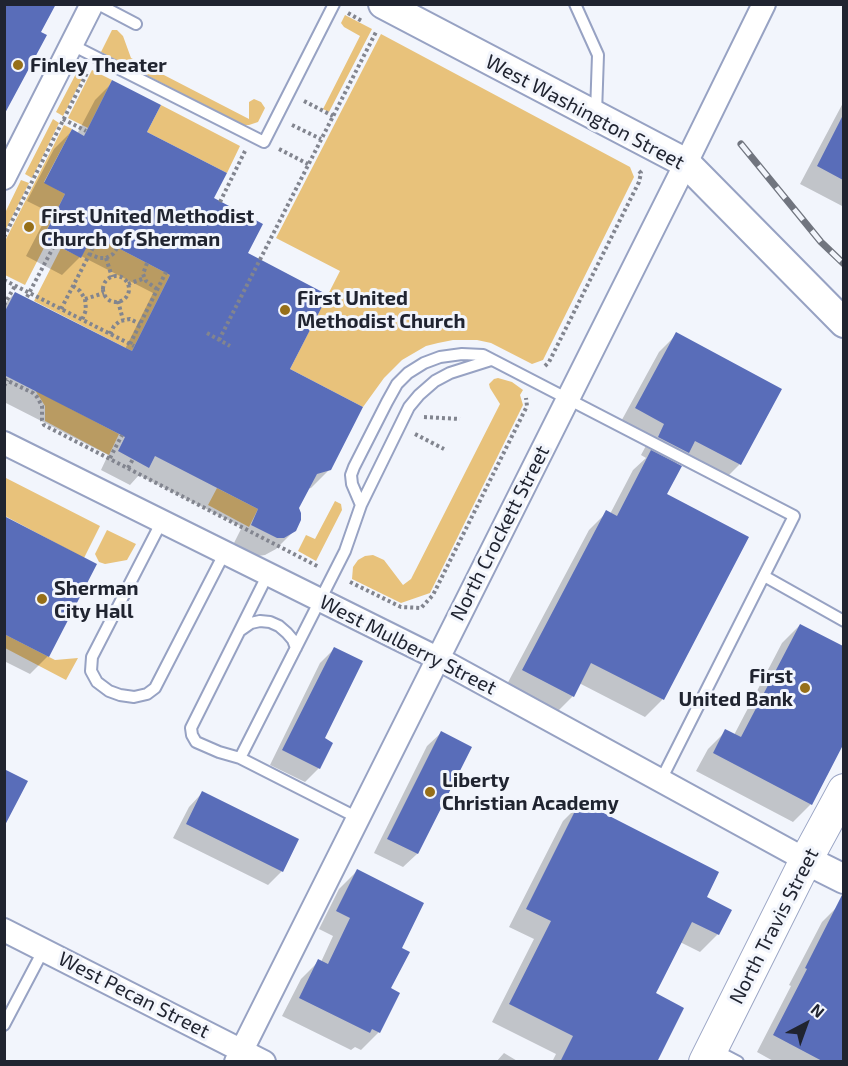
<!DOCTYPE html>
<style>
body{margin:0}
#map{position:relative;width:848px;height:1066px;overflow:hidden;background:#f2f5fc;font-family:"Exo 2",sans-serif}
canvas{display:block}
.frame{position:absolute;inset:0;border:6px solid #202430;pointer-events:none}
.north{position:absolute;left:776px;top:994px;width:60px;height:60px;-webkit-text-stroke:4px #f2f5fc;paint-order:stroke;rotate:41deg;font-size:16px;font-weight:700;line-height:24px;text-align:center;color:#202430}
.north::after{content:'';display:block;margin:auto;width:21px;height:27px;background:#202430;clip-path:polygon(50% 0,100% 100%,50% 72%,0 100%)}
</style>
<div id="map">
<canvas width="848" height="1066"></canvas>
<div class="frame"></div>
<div class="north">N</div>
</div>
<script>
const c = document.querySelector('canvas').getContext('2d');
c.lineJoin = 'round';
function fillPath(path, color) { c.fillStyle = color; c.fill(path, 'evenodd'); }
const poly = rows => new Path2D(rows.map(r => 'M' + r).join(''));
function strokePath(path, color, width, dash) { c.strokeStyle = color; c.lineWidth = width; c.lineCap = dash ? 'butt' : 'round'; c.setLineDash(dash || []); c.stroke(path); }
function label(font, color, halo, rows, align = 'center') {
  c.font = font + ' "Exo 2",sans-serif'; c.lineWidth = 6; c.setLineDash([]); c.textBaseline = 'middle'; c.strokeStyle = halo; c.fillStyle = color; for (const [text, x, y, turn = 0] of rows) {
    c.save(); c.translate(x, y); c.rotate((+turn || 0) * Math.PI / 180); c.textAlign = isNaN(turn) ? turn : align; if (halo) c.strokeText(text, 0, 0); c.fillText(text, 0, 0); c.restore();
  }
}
const green = poly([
 [345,15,372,29,329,112,323,109,360,36,344,27,341,23],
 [112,30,117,30,123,36,131,58,249,119,249,102,254,99,261,102,265,108,258,122,249,125,244,125,101,52],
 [381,34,630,167,634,177,543,360,532,364,491,343,477,340,453,340,438,343,426,346,402,360,384,378,363,407,290,369,340,271,276,238],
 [90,63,63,116,56,112,80,66],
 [92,70,112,80,88,128,68,118],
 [161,105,240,146,227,173,147,132],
 [53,119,59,123,32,178,25,174],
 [64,125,72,129,44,182,65,194,43,237,48,240,25,285,5,275,4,243],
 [21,180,29,183,5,231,5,213],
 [93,235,170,275,132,351,34,301,61,248,81,257],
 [498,378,512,382,523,390,520,395,523,405,430,593,401,603,352,579,353,567,358,560,365,556,373,555,384,560,403,585,411,579,500,404,490,388,489,384,494,379],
 [35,390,119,434,109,455,45,421,45,406],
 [4,477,100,526,84,558,5,516],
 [217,488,258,509,249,527,208,505],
 [335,501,341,504,342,510,316,561,298,551,306,535,315,539],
 [107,530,136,544,127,560,105,564,99,562,95,554],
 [4,634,55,660,78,658,66,680,5,648]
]);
const shadow = poly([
 [113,82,145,133,212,199,246,254,288,370,330,469,311,488,307,489,297,507,295,530,276,549,265,555,258,556,234,543,242,527,139,475,130,485,101,470,108,455,4,402,4,304,15,293,125,349,153,293,81,256,62,275,26,256,49,212,27,201,54,149,72,131,77,134,95,100],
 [844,101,844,207,800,184],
 [677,334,780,390,740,464,722,482,680,460,675,465,665,494,747,538,662,700,645,717,579,683,573,696,555,714,505,688,589,530,607,512,610,514,633,470,646,458,641,455,648,442,618,427,659,352],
 [4,517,95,565,48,656,30,674,4,661],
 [800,625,844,648,844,742,811,804,793,822,696,771,708,749,726,731,734,735,782,643],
 [334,649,319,768,305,782,270,765,320,663],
 [441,733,470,747,417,854,403,867,374,853,427,746],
 [202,793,282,871,268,885,173,838,189,807],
 [581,803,705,898,730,911,718,934,700,952,680,942,654,994,656,1062,552,1062,556,1054,492,1022,534,939,509,927,563,821],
 [357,871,400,949,379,1032,361,1050,355,1047,351,1050,282,1016,301,979,319,961,321,962,333,936,319,929,339,889],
 [838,906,844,908,844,1062,775,1062,757,1052,791,986,789,985,822,922],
 [504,1053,519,1062,496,1062]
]);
const building = poly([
 [4,4,56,4,41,32,47,35,4,115],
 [112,80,161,105,147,132,227,173,214,198,263,224,248,253,328,295,290,369,363,407,331,470,317,474,299,508,301,513,301,520,296,531,284,538,277,538,251,525,258,509,155,456,149,468,118,451,125,437,4,375,4,313,15,292,132,351,170,275,93,235,81,258,43,238,65,194,44,183,72,129,84,136],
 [843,115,843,180,817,166],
 [676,332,782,389,741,465,695,441,689,453,658,437,664,424,635,408],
 [651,450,682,466,667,494,749,537,664,700,591,663,574,697,522,670,606,510,617,516],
 [4,516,97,564,49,657,4,634],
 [800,624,843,646,843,745,812,805,713,753,725,729,741,737],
 [334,647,363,661,325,738,333,743,320,769,282,750],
 [441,731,472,747,418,854,387,839],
 [4,769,28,781,4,827],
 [202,791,299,839,283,872,186,824],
 [580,801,719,872,707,897,732,910,719,935,692,922,656,993,684,1008,657,1062,560,1062,573,1036,509,1004,551,921,526,909],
 [357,869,424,903,402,948,410,952,391,988,400,993,380,1033,372,1029,370,1033,299,998,318,959,328,964,350,918,336,911],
 [842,895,843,1062,824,1062,773,1035,807,969,805,968]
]);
const path = poly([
 [348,13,362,21],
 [304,101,333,116],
 [63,119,86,131],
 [292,125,321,139],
 [279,149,308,164],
 [220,202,245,151],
 [4,237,88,71],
 [89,254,99,258,106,258,113,254,117,248],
 [106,258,112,277],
 [147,263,143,274,146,281,157,289],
 '103 289a13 13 0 1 1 26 0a13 13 0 1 1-26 0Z',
 [4,280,134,346],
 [128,284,145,278],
 [73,286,80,291,85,299,86,310,82,320],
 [27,297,55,244],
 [85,299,104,293],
 [118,301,123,320],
 [4,305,15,286],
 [61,309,98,238],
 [207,333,230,346],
 [110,334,114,326,120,321,130,319,140,324],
 [219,340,377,30],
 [130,344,166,272],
 [545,366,549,362,639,182,641,173,638,170],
 [4,379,33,393,37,397,42,406,42,420,44,425,319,567],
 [4,386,8,380],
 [424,417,460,419],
 [415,434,444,449],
 [110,458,122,435],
 [128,468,133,459],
 [350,582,401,607,421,608,433,595,527,406,526,398]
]);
const service = poly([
 [98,4,136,24],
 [575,4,598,55,596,113],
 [72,45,264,142,334,4],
 [361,505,352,484,351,475,354,467,387,402,397,384,408,373,424,363,440,357,462,354,483,355,794,516,661,780],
 [162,521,92,657,91,671,97,682,109,691,120,695,134,697,147,694,155,688,225,552],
 [268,574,191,728,192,735,196,742,219,752,240,758,358,818],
 [764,576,844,621],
 [241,630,251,623,260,621,270,622,279,626,287,633,293,640,296,648],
 [240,758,345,551,361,505,409,407,419,395,435,381,450,373,491,360],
 [4,1025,44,949],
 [715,1050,738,1062]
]);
const minor = poly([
 [4,178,92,4],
 [4,443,437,658,806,860],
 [4,930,264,1062],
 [236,1062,686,163,764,4]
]);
const tertiary = poly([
 [383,4,686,163,844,323],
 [806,860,844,879]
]);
const secondary = poly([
 [705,1062,806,860,844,790]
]);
const rail = poly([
 [741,144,821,242,844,264]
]);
const markers = [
 [18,65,6,"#966f19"],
 [29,227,6,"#966f19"],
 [285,310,6,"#966f19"],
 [42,599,6,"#966f19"],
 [805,688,6,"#966f19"],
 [430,792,6,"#966f19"]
];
const poiNames = [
 ["Finley Theater",30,65],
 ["First United Methodist",41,216],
 ["Church of Sherman",41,239],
 ["First United",297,298],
 ["Methodist Church",297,321],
 ["Sherman",54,588],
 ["City Hall",54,611],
 ["First",793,676,"right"],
 ["United Bank",793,699,"right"],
 ["Liberty",442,780],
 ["Christian Academy",442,803]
];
const streetNames = [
 ["West Washington Street",585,112,28],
 ["North Crockett Street",500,533,-63],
 ["West Mulberry Street",408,645,27],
 ["North Travis Street",774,926,-63],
 ["West Pecan Street",134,995,27]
];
fillPath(green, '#e8c27b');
fillPath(shadow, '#0003');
fillPath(building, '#596db9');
strokePath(service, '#97a2c3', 14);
strokePath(minor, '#97a2c3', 26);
strokePath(tertiary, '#97a2c3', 32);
strokePath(secondary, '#97a2c3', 34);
strokePath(path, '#82858f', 4, [3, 3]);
strokePath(service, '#fff', 10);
strokePath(minor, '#fff', 22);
strokePath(tertiary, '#fff', 28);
strokePath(secondary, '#fff', 32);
strokePath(rail, '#71757f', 7);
strokePath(rail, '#f2f5fc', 4.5, [14]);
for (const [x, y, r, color] of markers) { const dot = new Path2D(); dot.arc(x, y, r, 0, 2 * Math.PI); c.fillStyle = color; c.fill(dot); strokePath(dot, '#f2f5fc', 2); }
label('bold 20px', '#202430', '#f2f5fc', poiNames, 'left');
label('20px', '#202430', '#f2f5fc', streetNames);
</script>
